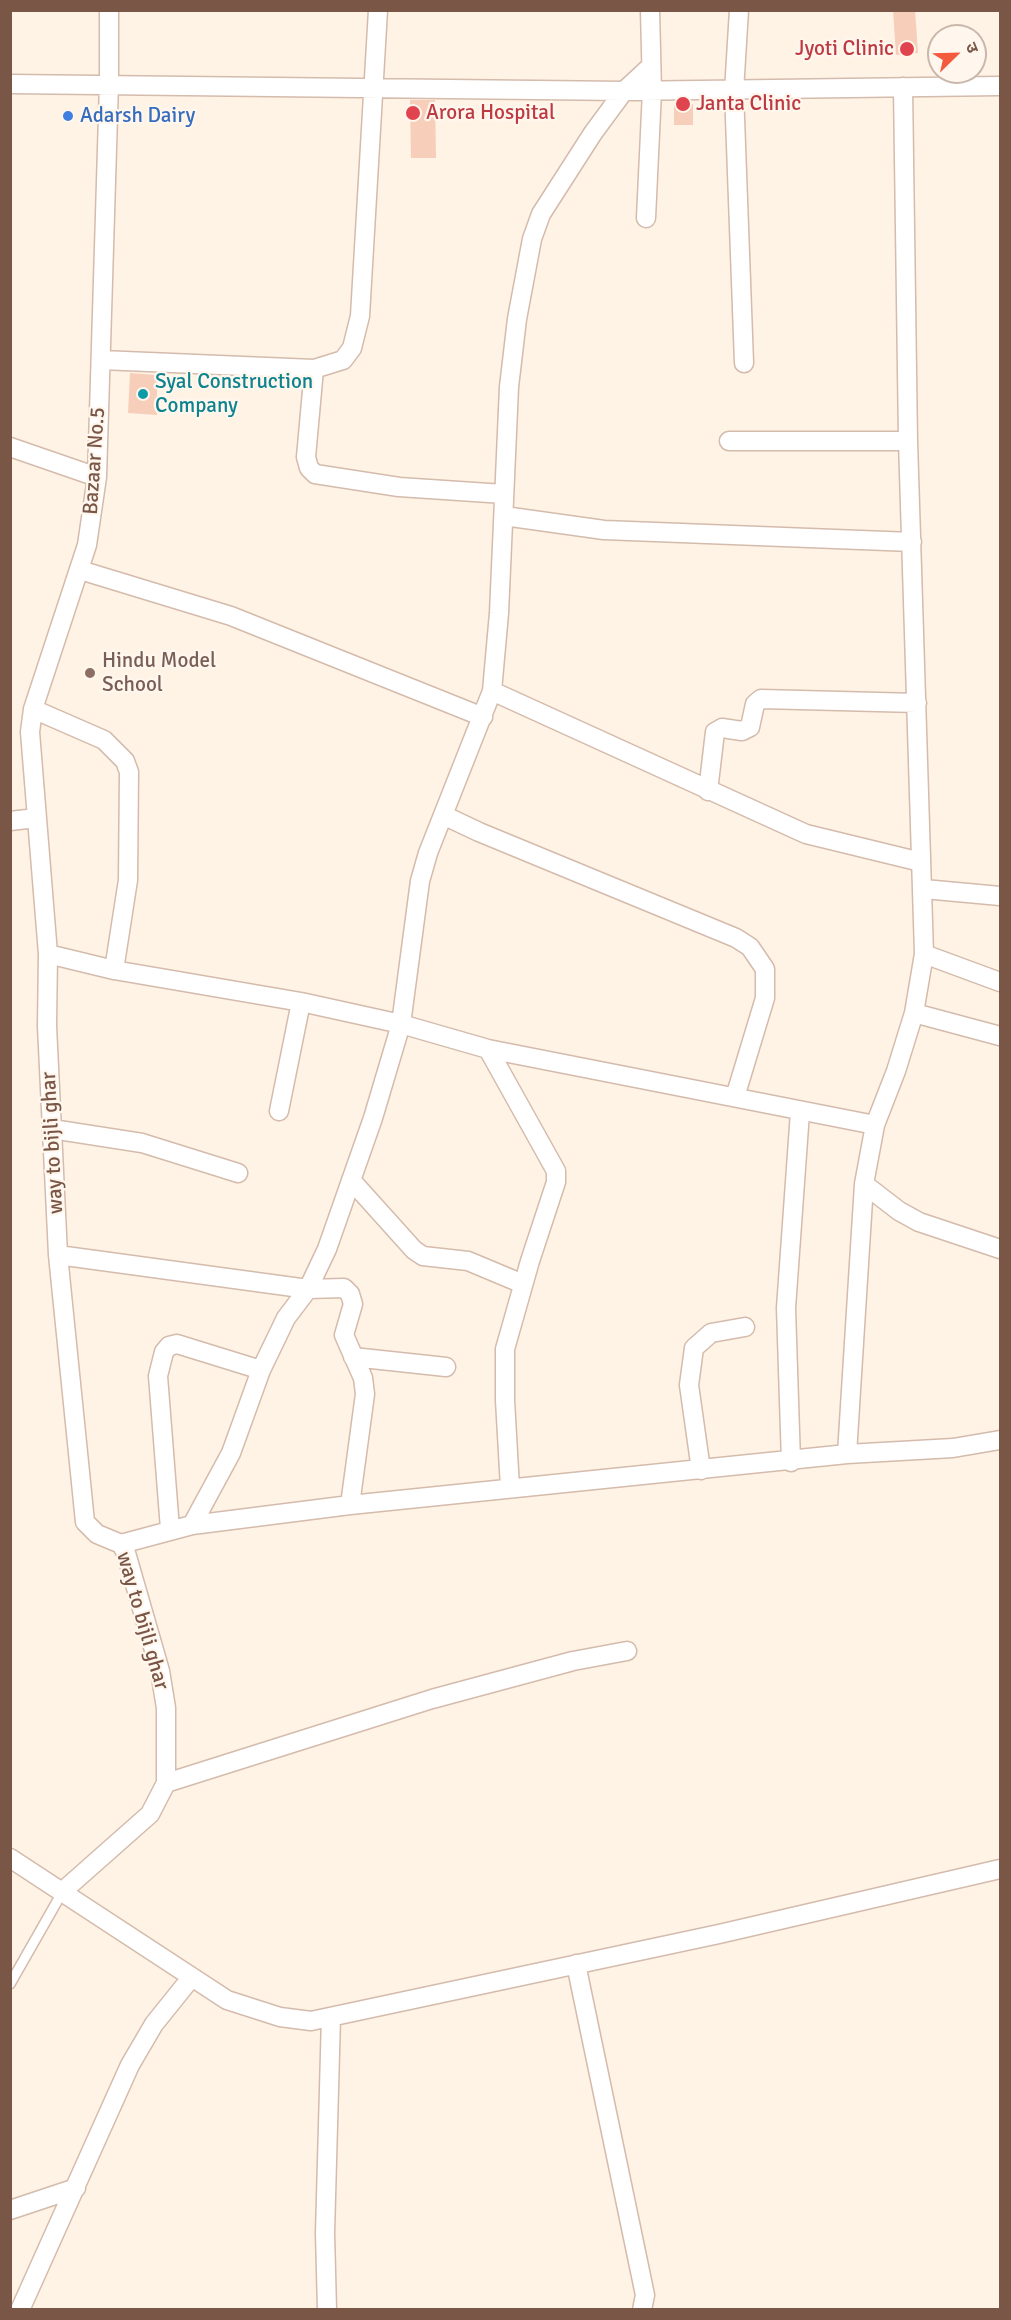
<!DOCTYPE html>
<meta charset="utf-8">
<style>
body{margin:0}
#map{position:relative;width:1011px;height:2320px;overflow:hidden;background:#fef3e5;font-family:Signika,"Noto Sans Devanagari",sans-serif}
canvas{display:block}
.frame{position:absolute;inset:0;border:12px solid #7a5647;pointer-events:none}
.north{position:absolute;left:927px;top:24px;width:60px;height:60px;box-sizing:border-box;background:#fff7ed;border:2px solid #cab7ab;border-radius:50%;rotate:67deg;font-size:16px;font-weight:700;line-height:24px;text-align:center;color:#7a5647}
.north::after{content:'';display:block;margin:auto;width:21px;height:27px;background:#f45a3e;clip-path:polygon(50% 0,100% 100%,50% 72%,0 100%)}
</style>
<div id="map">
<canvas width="1011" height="2320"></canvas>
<div class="frame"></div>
<div class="north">उ</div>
</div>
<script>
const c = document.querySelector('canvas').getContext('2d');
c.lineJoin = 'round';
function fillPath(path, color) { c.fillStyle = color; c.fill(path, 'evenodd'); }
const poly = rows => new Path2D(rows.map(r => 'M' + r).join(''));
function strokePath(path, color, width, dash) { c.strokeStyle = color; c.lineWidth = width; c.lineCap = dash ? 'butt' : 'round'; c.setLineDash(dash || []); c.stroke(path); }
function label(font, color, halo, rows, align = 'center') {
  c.font = font + ' Signika,sans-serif'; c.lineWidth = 4.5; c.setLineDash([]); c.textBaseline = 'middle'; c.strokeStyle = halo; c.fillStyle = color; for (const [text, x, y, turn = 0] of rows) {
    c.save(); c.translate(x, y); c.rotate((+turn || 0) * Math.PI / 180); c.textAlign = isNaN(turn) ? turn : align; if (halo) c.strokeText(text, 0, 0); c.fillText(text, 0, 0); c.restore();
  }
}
const building = poly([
 [893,10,915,10,918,53,896,55],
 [410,100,435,100,436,158,411,158],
 [674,104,693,104,693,125,674,125],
 [130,373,157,375,157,415,128,413]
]);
const service = poly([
 [10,1984,63,1891]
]);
const minor = poly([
 [739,10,734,91,744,363],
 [10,84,624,91,1000,86],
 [646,218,652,91,650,10],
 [101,360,314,369,343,360,352,348,360,316,378,10],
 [314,369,306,457,309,468,315,474,399,487,504,494],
 [729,441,908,441],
 [10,447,97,477],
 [504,516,604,530,912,542],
 [80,570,231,616,483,717],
 [492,691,806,834,921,862],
 [33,709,104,740,125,761,129,772,128,880,114,970],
 [708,791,715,732,722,728,742,731,750,727,755,704,761,699,917,703],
 [443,815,479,832,736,938,750,947,765,969,765,998,735,1097],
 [10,821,36,818],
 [924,889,1000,896],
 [48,954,114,970,301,1002,401,1024,488,1049,875,1125],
 [924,954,1000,982],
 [914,1013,1000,1036],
 [488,1049,556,1171,556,1182,530,1261,505,1349,505,1400,510,1488],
 [279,1111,301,1002],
 [52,1129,142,1143,238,1173],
 [351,1180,414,1250,423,1256,468,1261,523,1284],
 [864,1184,899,1211,919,1222,1000,1249],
 [58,1255,308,1289,344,1288,350,1294,353,1304,344,1335,363,1378,365,1394,350,1505],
 [353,1357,446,1367],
 [847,1454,864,1184,875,1125,896,1071,914,1013,924,954,908,441,903,87],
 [791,1462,786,1308,800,1112],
 [701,1470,689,1385,694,1348,711,1333,745,1327],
 [192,1525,231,1453,261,1370,286,1318,308,1289,327,1249,373,1118,401,1024,420,881,428,853,492,691,499,613,509,387,517,319,532,239,541,214,593,133,624,91,651,66],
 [170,1529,158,1376,164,1352,169,1346,177,1344,261,1370],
 [121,1544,192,1525,350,1505,847,1454,953,1448,1000,1440],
 [166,1783,432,1699,573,1661,627,1651],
 [10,1858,227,2000,280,2017,311,2021,719,1934,1000,1869],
 [63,1891,150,1814,166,1783,166,1708,160,1671,126,1553,121,1544,97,1534,85,1522,58,1255,47,1026,48,954,30,732,33,709,87,545,97,477,109,83,109,10],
 [576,1964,645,2295,642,2310],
 [10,2210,76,2188],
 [20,2310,130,2065,154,2024,191,1978],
 [327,2310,325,2233,331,2017]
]);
const markers = [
 [907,49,8,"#e0444e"],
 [683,104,8,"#e0444e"],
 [413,113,8,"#e0444e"],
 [68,116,6,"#3f7fe0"],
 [143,394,6,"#0f9aa8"],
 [90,673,6,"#8d6e63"]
];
const healthNames = [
 ["Jyoti Clinic",894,49,"right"],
 ["Janta Clinic",696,104],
 ["Arora Hospital",426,113]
];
const shopNames = [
 ["Adarsh Dairy",80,116]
];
const cultureNames = [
 ["Syal Construction",155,382],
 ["Company",155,406]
];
const streetNames = [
 ["Bazaar No.5",95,461,-86],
 ["way to bijli ghar",53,1143,-93],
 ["way to bijli ghar",142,1621,74]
];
const educationNames = [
 ["Hindu Model",102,661],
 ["School",102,685]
];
fillPath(building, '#f7ceba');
strokePath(service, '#d4bbac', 12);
strokePath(minor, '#d4bbac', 21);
strokePath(service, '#fff', 9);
strokePath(minor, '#fff', 18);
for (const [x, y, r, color] of markers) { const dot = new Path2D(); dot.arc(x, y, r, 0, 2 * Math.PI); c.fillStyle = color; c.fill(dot); strokePath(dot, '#fff7ed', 2); }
label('21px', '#be3a42', '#fff7ed', healthNames, 'left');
label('21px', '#366cbe', '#fff7ed', shopNames, 'left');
label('21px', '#0d838f', '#fff7ed', cultureNames, 'left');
label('21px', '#7a5647', '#fff7ed', streetNames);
label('21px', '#785e54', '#fff7ed', educationNames, 'left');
</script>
